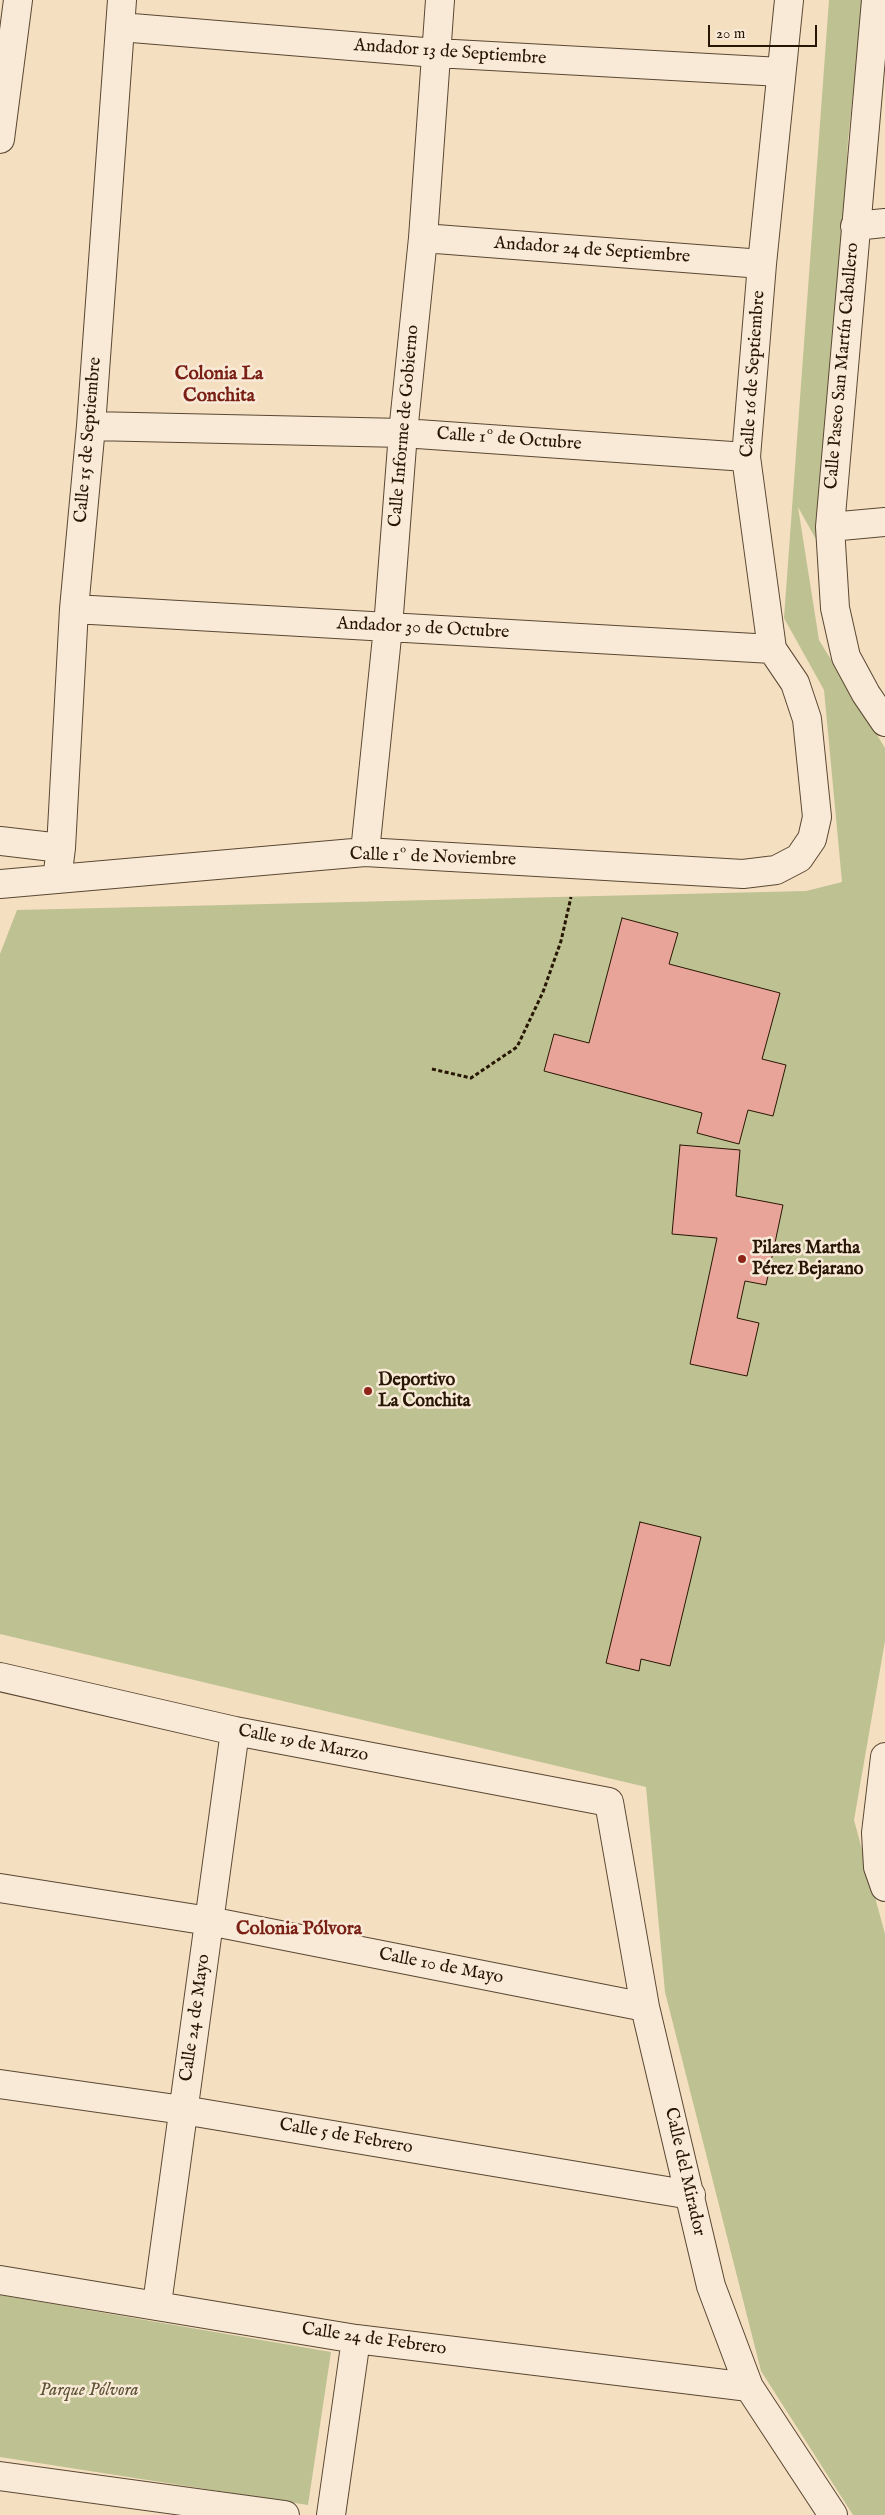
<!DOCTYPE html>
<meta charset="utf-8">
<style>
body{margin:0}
#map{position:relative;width:885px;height:2515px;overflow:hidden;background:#f5dfc1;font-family:"IM FELL English",serif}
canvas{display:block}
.scale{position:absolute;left:708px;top:25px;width:109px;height:22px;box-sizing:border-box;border:2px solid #281604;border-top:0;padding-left:6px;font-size:15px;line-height:18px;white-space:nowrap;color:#281604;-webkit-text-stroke:4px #f8ead7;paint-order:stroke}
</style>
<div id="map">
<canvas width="885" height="2515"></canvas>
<div class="scale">20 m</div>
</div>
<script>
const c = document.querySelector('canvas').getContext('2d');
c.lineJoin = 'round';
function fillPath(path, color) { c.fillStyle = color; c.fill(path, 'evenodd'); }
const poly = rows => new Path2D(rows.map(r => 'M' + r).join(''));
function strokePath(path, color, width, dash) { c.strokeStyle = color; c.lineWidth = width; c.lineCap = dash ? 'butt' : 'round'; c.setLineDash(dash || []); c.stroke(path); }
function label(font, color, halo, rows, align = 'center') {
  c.font = font + ' "IM FELL English",serif'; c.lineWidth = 5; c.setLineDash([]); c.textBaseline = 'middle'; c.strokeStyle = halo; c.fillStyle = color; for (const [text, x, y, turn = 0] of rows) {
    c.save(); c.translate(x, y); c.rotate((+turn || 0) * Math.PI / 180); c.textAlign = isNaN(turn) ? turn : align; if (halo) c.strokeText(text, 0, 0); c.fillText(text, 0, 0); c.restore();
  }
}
const green = poly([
 [829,0,863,0,848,140,823,552,798,507,819,640,885,748,885,1641,854,1820,885,1934,885,2515,853,2515,761,2371,665,1992,646,1787,0,1634,0,954,17,910,806,891,842,882,824,690,784,618],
 [0,2295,331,2352,308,2505,0,2457]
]);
const building = poly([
 [622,918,678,933,669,964,780,993,762,1059,786,1065,773,1116,748,1110,739,1144,697,1133,702,1113,544,1071,554,1034,589,1043,622,918],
 [680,1145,740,1150,736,1196,783,1205,766,1285,745,1281,737,1318,759,1323,747,1376,690,1364,717,1238,672,1234,680,1145],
 [640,1522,701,1537,670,1666,641,1659,639,1671,606,1663,640,1522]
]);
const path = poly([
 [432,1069,471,1078,517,1047,543,992,561,941,571,897]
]);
const street = poly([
 [876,0,830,527,835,608,846,657,866,694,885,722],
 [120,27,436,53,781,72],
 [0,139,18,0],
 [855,226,885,223],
 [423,238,762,264],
 [91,426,403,433,746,457],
 [830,527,885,522],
 [74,609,772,649],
 [0,841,61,848],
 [365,852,388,627,403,433,423,238,440,0],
 [57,879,61,848,74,609,91,426,122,0],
 [0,884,365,852,743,874,776,870,799,858,812,839,817,817,807,719,795,683,772,649,746,457,762,264,789,0],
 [0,1677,235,1731,609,1802,645,2007,711,2286,749,2387,833,2515],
 [885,1757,876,1833,878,1867,885,1887],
 [0,1888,209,1921,645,2007],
 [0,2084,183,2110,691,2195],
 [0,2280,356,2339,749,2387],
 [157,2304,235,1731],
 [0,2476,285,2515],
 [331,2515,356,2339]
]);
const markers = [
 [742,1259,5,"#8f2418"],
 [368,1391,5,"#8f2418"]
];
const streetNames = [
 ["Andador 13 de Septiembre",450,53,4],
 ["Andador 24 de Septiembre",592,251,4],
 ["Calle Paseo San Martín Caballero",843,366,-85],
 ["Calle 16 de Septiembre",754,374,-86],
 ["Calle Informe de Gobierno",405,426,-85],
 ["Calle 15 de Septiembre",89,440,-85],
 ["Calle 1º de Octubre",509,440,4],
 ["Andador 30 de Octubre",423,629,3],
 ["Calle 1º de Noviembre",433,858,2],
 ["Calle 19 de Marzo",303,1744,11],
 ["Calle 10 de Mayo",441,1967,11],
 ["Calle 24 de Mayo",196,2018,-82],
 ["Calle 5 de Febrero",346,2137,10],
 ["Calle del Mirador",684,2172,77],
 ["Calle 24 de Febrero",374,2340,8]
];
const poiNames = [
 ["Pilares Martha",752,1249],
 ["Pérez Bejarano",752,1270],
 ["Deportivo",378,1381],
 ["La Conchita",378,1402]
];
const parkNames = [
 ["Parque Pólvora",89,2391]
];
const neighbourhoodNames = [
 ["Colonia La",219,375],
 ["Conchita",219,397],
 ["Colonia Pólvora",299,1930]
];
fillPath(green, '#bec191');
fillPath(building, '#e8a499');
strokePath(building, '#281604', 1);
strokePath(street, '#5b4833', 30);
strokePath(path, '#281604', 3, [4, 2.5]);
strokePath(street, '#f8ead7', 28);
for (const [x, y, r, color] of markers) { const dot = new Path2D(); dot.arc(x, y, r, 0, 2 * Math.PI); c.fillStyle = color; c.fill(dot); strokePath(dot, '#f8ead7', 2); }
label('18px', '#281604', '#f8ead7', streetNames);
label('bold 18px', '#281604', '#f8ead7', poiNames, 'left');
label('italic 18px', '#5c5235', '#f8ead7', parkNames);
label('bold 19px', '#7a1f14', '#f8ead7', neighbourhoodNames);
</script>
